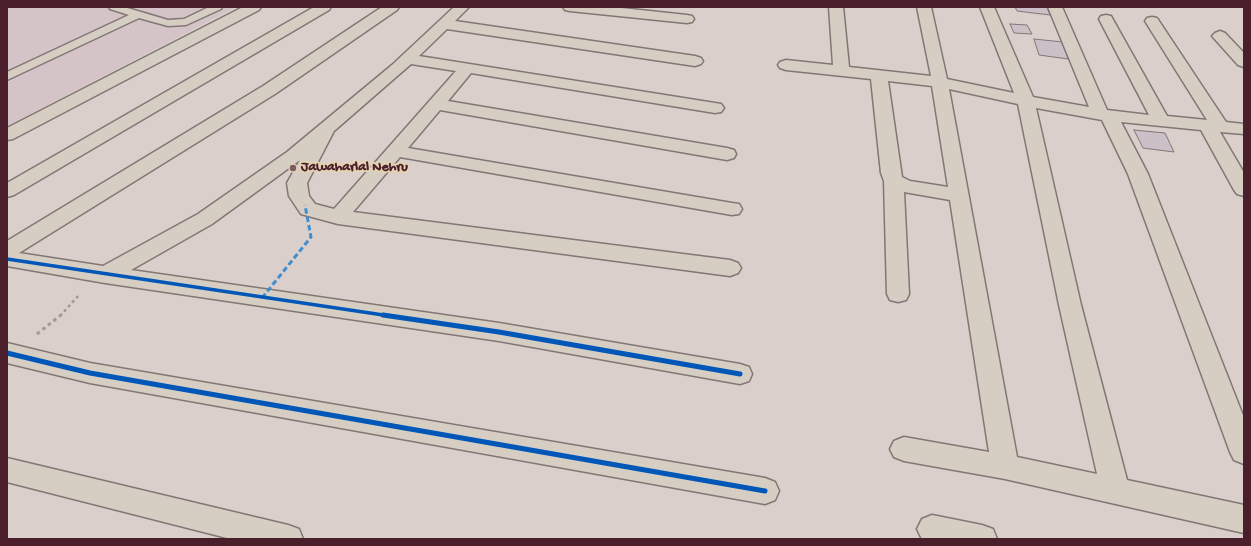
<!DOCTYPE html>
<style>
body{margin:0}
#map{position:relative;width:1251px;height:546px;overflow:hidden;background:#dacfca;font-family:"Gochi Hand",sans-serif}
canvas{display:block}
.frame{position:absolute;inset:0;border:8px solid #4a1f2b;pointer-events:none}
</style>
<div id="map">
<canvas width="1251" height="546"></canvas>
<div class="frame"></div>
</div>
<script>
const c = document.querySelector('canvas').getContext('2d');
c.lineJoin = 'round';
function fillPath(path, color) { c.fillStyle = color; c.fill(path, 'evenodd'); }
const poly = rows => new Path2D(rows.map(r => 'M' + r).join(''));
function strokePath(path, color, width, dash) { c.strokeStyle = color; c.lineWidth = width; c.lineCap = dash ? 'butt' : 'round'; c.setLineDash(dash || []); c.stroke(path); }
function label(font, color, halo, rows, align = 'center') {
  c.font = font + ' "Gochi Hand",sans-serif'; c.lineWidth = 3.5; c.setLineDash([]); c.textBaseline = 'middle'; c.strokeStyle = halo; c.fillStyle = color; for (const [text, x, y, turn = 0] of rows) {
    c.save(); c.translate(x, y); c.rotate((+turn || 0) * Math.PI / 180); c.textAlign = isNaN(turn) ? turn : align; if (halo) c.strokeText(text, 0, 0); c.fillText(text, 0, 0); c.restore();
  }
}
const built = poly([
 [7,7,236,7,7,126]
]);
const building = poly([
 [1015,7,1047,7,1050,15,1017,11,1015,7],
 [1010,24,1027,25,1032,34,1014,33,1010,24],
 [1034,39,1063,42,1068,59,1039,55,1034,39],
 [1134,130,1165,133,1174,152,1143,148,1134,130]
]);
const pathFar1 = poly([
 [60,316,79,295]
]);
const path = poly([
 [37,334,61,315]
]);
const service = poly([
 [109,7,124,7,168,20,184,19,209,7,222,7,221,9,186,25,168,26,139,18,7,80,7,72,129,15,110,9,109,7]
]);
const minor = poly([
 [243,7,261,7,259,10,13,139,7,140,7,128,243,7],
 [314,7,331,7,329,10,14,195,7,197,7,183,314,7],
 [382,7,399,7,397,10,275,94,19,253,103,266,198,214,287,152,392,65,454,7,469,7,455,21,695,56,701,58,703,61,701,64,695,66,447,29,419,56,715,103,721,104,724,108,721,112,715,113,471,73,448,101,727,148,734,150,736,154,734,158,727,160,440,110,408,148,732,203,739,204,742,209,739,214,732,215,400,157,353,212,730,260,738,263,741,268,738,273,730,276,338,224,301,214,289,196,287,183,300,160,212,224,131,270,499,323,740,364,749,367,752,374,749,381,740,384,499,341,105,283,7,266,7,241,263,86,382,7],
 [411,64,456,71,334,209,315,204,309,196,307,183,334,131,411,64],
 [563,7,612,7,687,15,692,16,694,19,692,22,687,23,570,11,565,10,563,7],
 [829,7,843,7,849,67,931,76,917,7,931,7,947,79,1014,93,980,7,994,7,1033,97,1089,107,1048,7,1062,7,1107,110,1149,115,1099,19,1101,16,1106,15,1111,16,1167,116,1207,120,1145,21,1147,18,1152,17,1157,18,1226,122,1244,124,1244,134,1220,132,1244,173,1244,196,1237,194,1234,190,1201,130,1121,122,1148,174,1244,418,1244,464,1234,460,1230,452,1128,174,1102,120,1036,108,1081,305,1127,480,1244,505,1244,533,1005,479,904,461,894,457,890,449,894,441,904,437,989,452,950,200,904,192,909,294,906,300,898,302,890,300,887,294,884,181,881,173,871,79,786,70,780,68,778,65,780,62,786,60,833,65,829,7],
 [888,81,932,86,948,187,910,181,902,177,888,81],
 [949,89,1018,104,1059,305,1097,474,1017,457,949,89],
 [1220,31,1225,33,1244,53,1244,67,1238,65,1212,36,1215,33,1220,31],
 [7,343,90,363,765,478,775,482,779,491,775,500,765,504,90,383,7,363,7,343],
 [7,458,288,525,299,529,303,539,231,539,7,482,7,458],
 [932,515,982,525,993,529,997,539,922,539,917,529,922,519,932,515]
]);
const quiet = poly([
 [262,298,311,237,305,205]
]);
const cyclewayFar1 = poly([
 [7,259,390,316]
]);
const cycleway = poly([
 [383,315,499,332,740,374],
 [7,353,90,373,765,491]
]);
const markers = [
 [293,168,4,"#7c5d63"]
];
const poiNames = [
 ["Jawaharlal Nehru",301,168]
];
fillPath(built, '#d5c4c7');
fillPath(building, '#ccc0c8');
strokePath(building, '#837676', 1);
strokePath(service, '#837676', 3);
strokePath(minor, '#837676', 3);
strokePath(pathFar1, '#a39994', 2.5, [3, 3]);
strokePath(path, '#a39994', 3, [3.5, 3.5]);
fillPath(service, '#d6cec3');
fillPath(minor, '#d6cec3');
strokePath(quiet, '#418dcd', 3, [5.5, 3]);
strokePath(cyclewayFar1, '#0057b8', 3.5);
strokePath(cycleway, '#0057b8', 5);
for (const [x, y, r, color] of markers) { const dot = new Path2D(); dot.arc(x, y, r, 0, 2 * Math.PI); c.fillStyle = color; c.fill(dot); strokePath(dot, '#e6d3b1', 1.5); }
label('bold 14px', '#4a1f2b', '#e6d3b1', poiNames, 'left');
</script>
